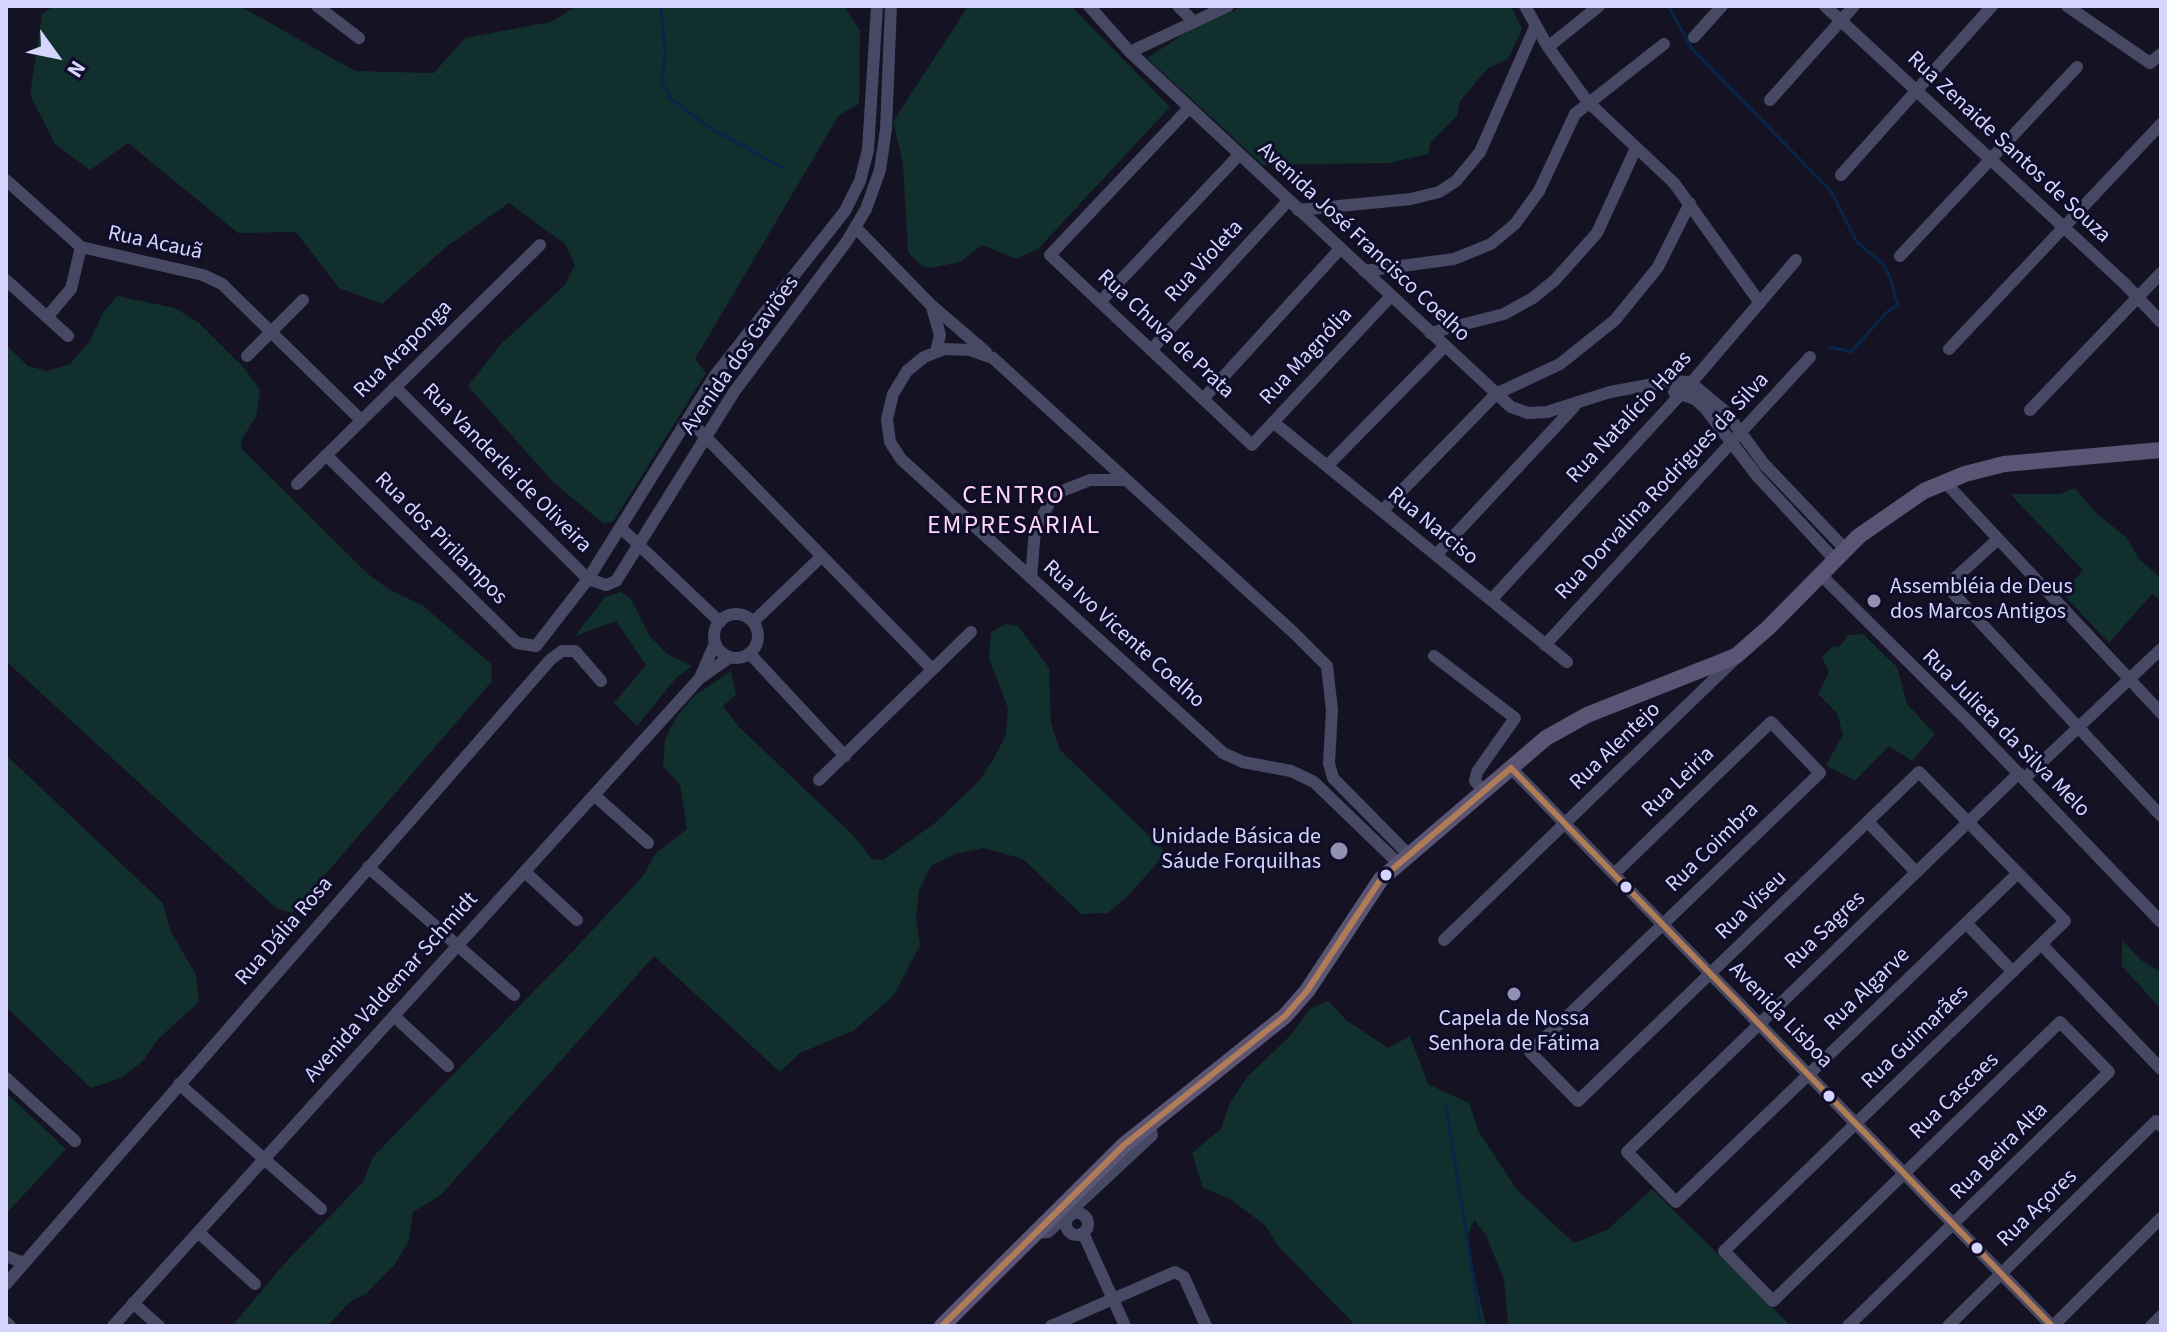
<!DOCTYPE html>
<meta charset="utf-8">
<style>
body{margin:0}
#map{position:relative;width:2167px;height:1332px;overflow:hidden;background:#151323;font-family:"Source Sans 3",sans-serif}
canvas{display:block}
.frame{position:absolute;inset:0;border:8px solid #d5d5ff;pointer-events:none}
.north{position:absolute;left:16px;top:16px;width:80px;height:80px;-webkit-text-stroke:6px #0f0d29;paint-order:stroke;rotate:123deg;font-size:22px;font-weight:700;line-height:32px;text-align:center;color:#d5d5ff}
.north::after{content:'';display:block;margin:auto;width:28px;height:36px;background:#d5d5ff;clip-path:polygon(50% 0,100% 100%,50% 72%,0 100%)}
</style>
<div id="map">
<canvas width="2167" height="1332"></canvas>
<div class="frame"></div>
<div class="north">N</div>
</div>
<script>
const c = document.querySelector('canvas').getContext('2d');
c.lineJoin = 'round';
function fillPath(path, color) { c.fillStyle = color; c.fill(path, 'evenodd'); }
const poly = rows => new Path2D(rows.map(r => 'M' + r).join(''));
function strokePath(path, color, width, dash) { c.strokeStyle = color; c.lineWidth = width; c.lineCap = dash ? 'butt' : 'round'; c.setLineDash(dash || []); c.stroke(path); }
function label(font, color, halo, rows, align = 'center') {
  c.font = font + ' "Source Sans 3",sans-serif'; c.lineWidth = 6; c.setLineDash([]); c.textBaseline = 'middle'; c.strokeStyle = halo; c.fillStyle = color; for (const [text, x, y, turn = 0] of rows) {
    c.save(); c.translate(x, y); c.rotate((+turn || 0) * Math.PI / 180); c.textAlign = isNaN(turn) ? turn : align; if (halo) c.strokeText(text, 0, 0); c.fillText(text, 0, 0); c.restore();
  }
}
const green = poly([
 [54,6,240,6,355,71,434,73,465,38,551,22,577,6,844,6,860,31,859,104,839,115,695,359,706,373,613,522,603,523,554,483,468,386,501,344,565,285,575,265,565,244,509,203,446,247,382,304,339,288,296,232,238,233,128,143,90,170,55,144,30,95,42,14],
 [968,6,1071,6,1170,107,1038,249,1016,259,982,245,960,262,930,268,922,266,908,252,903,164,893,122],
 [1244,6,1511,6,1522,29,1508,59,1488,68,1460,101,1457,116,1431,142,1428,154,1389,163,1263,165,1147,58,1195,27],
 [117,296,175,308,199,323,244,368,260,390,256,417,242,439,241,448,368,574,390,590,422,605,491,664,492,681,292,913,276,908,6,661,6,345,28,366,47,371,70,364,89,342,103,313],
 [2075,488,2096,513,2126,537,2140,560,2161,578,2161,601,2152,594,2109,643,2063,594,2083,570,2010,494,2060,494],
 [621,592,631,599,649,635,667,654,692,666,676,678,637,726,614,703,646,665,616,621,575,636,605,597],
 [1006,624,1018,626,1049,668,1051,724,1060,750,1163,849,1162,857,1128,896,1108,913,1081,914,1023,859,983,848,955,854,931,866,919,890,916,918,920,945,894,995,853,1031,800,1053,780,1072,654,956,441,1195,413,1212,409,1240,395,1264,366,1294,351,1301,327,1326,232,1326,284,1264,363,1182,373,1157,572,952,643,876,655,854,687,829,680,785,663,766,665,739,677,716,694,696,731,671,736,695,723,706,739,727,853,835,872,859,883,860,935,823,980,780,994,758,1006,735,1008,708,989,659,991,632],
 [1863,634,1897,667,1907,704,1935,734,1912,761,1889,746,1855,781,1826,765,1843,735,1837,713,1818,694,1829,672,1822,657,1832,647,1840,646,1848,635],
 [6,755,163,903,170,930,196,975,199,1002,158,1039,143,1061,121,1078,91,1088,6,1007],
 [2122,940,2141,960,2161,972,2161,1009,2122,966],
 [1328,1001,1346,1020,1388,1048,1410,1036,1428,1084,1469,1103,1479,1132,1517,1190,1574,1243,1607,1230,1652,1189,1791,1326,1508,1326,1504,1280,1486,1235,1474,1220,1466,1239,1486,1326,1356,1326,1278,1246,1265,1225,1230,1199,1203,1188,1192,1153,1221,1129,1229,1105,1247,1077,1290,1036,1310,1009],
 [6,1093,66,1149,6,1214]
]);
const stream = poly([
 [661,6,665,53,662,81,671,99,712,129,783,168],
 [1668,6,1693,50,1831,191,1857,242,1883,264,1889,275,1898,305,1886,313,1851,352,1830,347],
 [1446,1105,1481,1326]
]);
const minor = poly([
 [317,6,359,38],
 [1089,6,1130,52,1511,407,1528,413,1547,412,1610,392,1670,381,1690,382,1725,411,1764,464,1845,549],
 [1178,6,1193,21],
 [1525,6,1548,47,1587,101,1674,183,1760,303],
 [1825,6,2124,283,2161,322],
 [2067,6,2150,63,2161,54],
 [1694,37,1722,6],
 [1548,47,1599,6],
 [1130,52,1228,6],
 [1770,100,1854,6],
 [1189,108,1050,255,1252,445,1391,296],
 [1841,175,1992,6],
 [6,180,81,247,203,275,222,284,361,420],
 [1298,210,1411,199,1439,192,1456,181,1480,152,1535,27],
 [856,228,930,304,986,352],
 [1900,256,2077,67],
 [1364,271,1454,259,1491,244,1515,224,1539,191,1575,114,1664,44],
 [6,280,68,336],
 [1100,302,1239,155],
 [932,307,940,335,936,352],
 [47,317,71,289,81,247],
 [1430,333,1504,314,1533,298,1555,280,1597,233,1636,148],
 [1949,349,2161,124],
 [1151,350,1288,201],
 [247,356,303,300],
 [395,387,588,579,606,585,616,581,734,392,847,241,866,209,880,170,886,129,891,6],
 [1674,392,1695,399,1705,408,1758,477,1835,560],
 [1203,399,1340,249],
 [2030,410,2161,273],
 [688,419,932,669],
 [1273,422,1567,662],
 [326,455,517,643,536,646,588,579,716,374,845,211,860,181,868,150,877,6],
 [1327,466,1445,346],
 [1945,482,2161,713],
 [297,484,540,245],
 [1382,511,1496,394,1560,364,1615,320,1658,267,1690,203],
 [621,528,720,622],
 [1996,541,1954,579,1953,593,2161,816],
 [1436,555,1574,407],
 [1820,574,1969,722,2161,922],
 [1031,578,1035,530,1051,500,1062,491,1090,480,1125,480],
 [1491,600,1692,382,1796,260],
 '714 636a22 22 0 1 1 44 0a22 22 0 1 1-44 0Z',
 [753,622,822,556],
 [1545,645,1810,357],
 [750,654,845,756],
 [1434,656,1515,718,1477,772,1475,781,1484,792],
 [700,678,715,643],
 [1511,768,2052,1326],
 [2024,779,2161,649],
 [819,780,971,632],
 [594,795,648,843],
 [1868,822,1916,872],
 [1398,863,1314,782,1291,771,1243,762,1223,753,901,459,890,442,887,419,893,394,907,371,924,357,945,349,970,350,993,358,1294,633,1327,666,1332,710,1329,763,1333,778,1408,854],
 [368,867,514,995],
 [525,872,577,920],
 [2018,873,1676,1202,1627,1152,2019,773],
 [1614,874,1771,722,1820,773,1530,1052,1578,1101,1919,772,2065,921,1724,1251,1773,1301,2060,1022,2109,1072,1848,1326],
 [1966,923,2013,972],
 [1444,940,1735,659],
 [2042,945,2161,1069],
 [394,1016,448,1066],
 [6,1078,75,1141],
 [179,1084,321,1209],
 '1066 1224a11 11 0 1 1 22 0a11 11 0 1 1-22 0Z',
 [198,1232,255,1284],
 [1034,1233,1048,1232,1152,1135,1149,1124],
 [1083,1233,1125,1326],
 [6,1256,24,1263],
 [6,1284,550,660,562,651,575,651,601,681],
 [133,1303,159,1326],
 [6,1322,10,1326],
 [113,1326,700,678,730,657],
 [1051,1326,1175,1272,1184,1277,1206,1326],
 [1948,1326,2156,1121,2161,1126],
 [2053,1326,2161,1218],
 [2151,1326,2161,1316]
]);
const major = poly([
 [942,1326,1124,1145,1285,1016,1307,991,1381,879,1546,738,1587,715,1736,656,1769,627,1859,536,1924,491,1965,474,2004,464,2161,450]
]);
const bus1 = poly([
 [1511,768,2052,1326],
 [942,1326,1124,1145,1285,1016,1307,991,1381,879,1511,768]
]);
const markers = [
 [1874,601,8,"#9291b2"],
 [1339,851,10,"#9291b2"],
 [1386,875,7,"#d5d5ff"],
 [1626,887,7,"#d5d5ff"],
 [1514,994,8,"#9291b2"],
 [1829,1096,7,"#d5d5ff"],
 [1977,1248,7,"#d5d5ff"]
];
const streetNames = [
 ["Rua Zenaide Santos de Souza",2008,148,43],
 ["Avenida José Francisco Coelho",1363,243,43],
 ["Rua Acauã",155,244,12],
 ["Rua Violeta",1205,262,-47],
 ["Rua Chuva de Prata",1165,335,43],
 ["Rua Araponga",404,350,-45],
 ["Avenida dos Gaviões",741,356,-55],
 ["Rua Magnólia",1307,357,-47],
 ["Rua Natalício Haas",1630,418,-47],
 ["Rua Vanderlei de Oliveira",506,469,45],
 ["Rua Dorvalina Rodrigues da Silva",1663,487,-47],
 ["Rua Narciso",1432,527,39],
 ["Rua dos Pirilampos",440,539,45],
 ["Rua Ivo Vicente Coelho",1123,635,42],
 ["Rua Julieta da Silva Melo",2005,734,45],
 ["Rua Alentejo",1616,747,-44],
 ["Rua Leiria",1679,783,-44],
 ["Rua Coimbra",1713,848,-44],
 ["Rua Viseu",1752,906,-44],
 ["Rua Sagres",1826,931,-44],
 ["Rua Dália Rosa",285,932,-49],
 ["Avenida Valdemar Schmidt",392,988,-48],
 ["Rua Algarve",1868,990,-44],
 ["Avenida Lisboa",1780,1016,46],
 ["Rua Guimarães",1916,1038,-44],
 ["Rua Cascaes",1955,1097,-44],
 ["Rua Beira Alta",2000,1152,-45],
 ["Rua Açores",2038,1209,-44]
];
const poiNames = [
 ["Assembléia de Deus",1890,588],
 ["dos Marcos Antigos",1890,613],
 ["Unidade Básica de",1321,838,"right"],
 ["Sáude Forquilhas",1321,863,"right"],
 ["Capela de Nossa",1514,1020,"center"],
 ["Senhora de Fátima",1514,1045,"center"]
];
const quarterNames = [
 ["CENTRO",1014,497],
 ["EMPRESARIAL",1014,527]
];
fillPath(green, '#102f2d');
strokePath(stream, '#08264a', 3);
strokePath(minor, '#474964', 12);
strokePath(major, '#5c5475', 16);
strokePath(bus1, '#b07c57', 6);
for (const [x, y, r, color] of markers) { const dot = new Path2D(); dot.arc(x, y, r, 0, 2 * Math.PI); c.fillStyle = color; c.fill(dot); strokePath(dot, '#0f0d29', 3); }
label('22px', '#d5d5ff', '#0f0d29', streetNames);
label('22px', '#d5d5ff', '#0f0d29', poiNames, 'left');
c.letterSpacing = '2px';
label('26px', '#ffd7f4', '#0f0d29', quarterNames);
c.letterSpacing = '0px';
</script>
